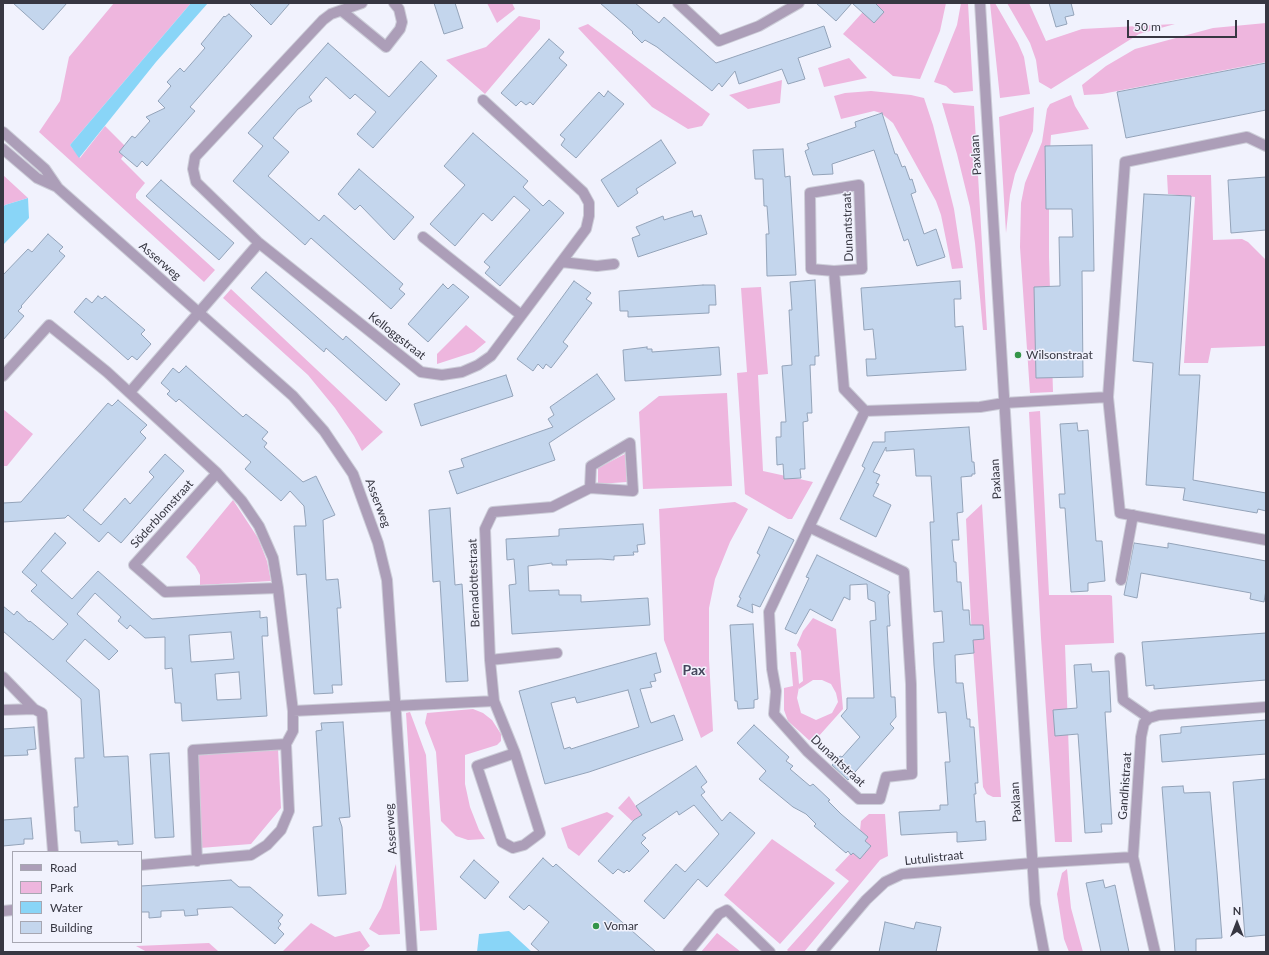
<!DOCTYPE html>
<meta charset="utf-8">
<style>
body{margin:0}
#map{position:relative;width:1269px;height:955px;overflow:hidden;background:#f1f2fd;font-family:Lato,sans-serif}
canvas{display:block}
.frame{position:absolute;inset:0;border:4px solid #373742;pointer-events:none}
.legend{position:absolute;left:12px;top:851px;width:130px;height:92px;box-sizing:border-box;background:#f1f2fd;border:1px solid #a7a7b2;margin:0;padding:5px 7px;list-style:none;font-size:12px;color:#373742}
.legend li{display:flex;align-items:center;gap:8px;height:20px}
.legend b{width:20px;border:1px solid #a7a7b2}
.north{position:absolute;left:1217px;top:903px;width:40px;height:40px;-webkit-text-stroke:3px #f1f2fd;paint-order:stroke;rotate:0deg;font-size:11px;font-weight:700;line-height:16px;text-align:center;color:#373742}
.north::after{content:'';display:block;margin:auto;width:14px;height:18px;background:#373742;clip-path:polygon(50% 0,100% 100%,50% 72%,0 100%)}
.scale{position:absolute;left:1127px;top:20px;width:110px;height:18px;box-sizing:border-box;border:2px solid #373742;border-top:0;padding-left:5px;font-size:12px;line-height:14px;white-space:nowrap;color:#373742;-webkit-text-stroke:3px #f1f2fd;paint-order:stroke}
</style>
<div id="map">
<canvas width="1269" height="955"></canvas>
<div class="frame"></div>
<ul class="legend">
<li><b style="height:5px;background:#ac9eb8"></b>Road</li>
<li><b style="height:11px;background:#eeb6de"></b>Park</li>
<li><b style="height:11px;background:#89d5f7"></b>Water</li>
<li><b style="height:11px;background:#c4d6ed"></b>Building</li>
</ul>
<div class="north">N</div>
<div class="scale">50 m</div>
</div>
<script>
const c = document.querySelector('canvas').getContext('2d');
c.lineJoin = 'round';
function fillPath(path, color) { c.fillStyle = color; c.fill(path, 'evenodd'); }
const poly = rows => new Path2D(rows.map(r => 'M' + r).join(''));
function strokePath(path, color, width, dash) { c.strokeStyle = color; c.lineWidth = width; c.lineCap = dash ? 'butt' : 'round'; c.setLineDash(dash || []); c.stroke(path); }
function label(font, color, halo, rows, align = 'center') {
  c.font = font + ' Lato,sans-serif'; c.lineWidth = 3; c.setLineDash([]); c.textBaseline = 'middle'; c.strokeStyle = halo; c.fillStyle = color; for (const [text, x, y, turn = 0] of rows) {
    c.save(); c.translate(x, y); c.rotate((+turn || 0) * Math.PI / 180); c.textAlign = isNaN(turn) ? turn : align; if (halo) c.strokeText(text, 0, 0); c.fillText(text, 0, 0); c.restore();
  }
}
const green = poly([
 [114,3,191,3,70,145,80,158,105,126,128,149,121,159,145,183,136,194,136,198,215,270,204,282,39,132,60,101,69,57],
 [487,3,512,3,515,9,497,23],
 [871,3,946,3,940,31,920,79,893,76,843,34],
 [961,3,968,3,973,91,954,93,946,86,934,82,957,25],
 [990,3,995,3,1018,43,1024,57,1030,94,1000,98],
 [1007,3,1029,3,1046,41,1082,29,1175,24,1139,34,1051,89,1039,82,1036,60,1030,43],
 [519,16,540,20,540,29,485,94,446,60,486,47],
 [1266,23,1266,62,1102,94,1084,95,1082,85,1106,66,1135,49,1213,28],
 [588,24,710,114,702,126,688,129,652,107,578,28],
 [849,58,867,78,824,87,818,68],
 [782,80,780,103,748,109,729,95],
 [871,91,911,95,924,98,933,125,954,209,963,268,952,269,941,215,936,201,893,123,881,113,874,111,841,119,834,96,845,93],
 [1071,95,1075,106,1089,129,1051,135,1049,167,1049,257,1053,392,1030,393,1020,247,1021,203,1025,183,1042,142,1047,109,1050,104],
 [942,103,974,106,987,330,983,330,975,243,970,207,957,154],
 [1034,107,1033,131,1015,174,1010,195,1006,233,999,117],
 [3,175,28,198,5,205,3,207],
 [1167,175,1211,175,1213,240,1242,239,1248,242,1265,259,1266,346,1211,348,1208,363,1184,363,1195,197,1168,194],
 [761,287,768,374,758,375,763,471,813,482,792,519,788,519,745,494,737,373,747,372,741,288],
 [231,289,383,432,362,451,354,436,335,408,308,375,223,298],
 [466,325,486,342,474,352,437,364,437,354],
 [727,393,732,486,643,489,639,412,659,396],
 [3,409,33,434,7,466,3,466],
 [1040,411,1049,595,1110,595,1112,596,1114,643,1065,645,1072,842,1055,842,1041,638,1029,412],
 [625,454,627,482,598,484,598,468],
 [233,500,258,538,267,561,271,581,200,585,200,575,195,566,186,557],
 [735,502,748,509,730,542,715,579,709,608,709,659,713,731,701,738,664,640,659,509],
 [982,504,989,619,1001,797,993,797,987,794,983,787,971,620,966,519],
 [813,618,836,629,843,709,818,737,811,742,788,721,784,710,784,688,793,686,790,652,796,652,799,684,803,681,801,651,797,645,803,631],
 [813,680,822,680,831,684,836,693,838,702,832,713,816,720,801,713,797,698,799,687,799,689],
 [473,709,483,713,492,720,501,734,501,741,497,745,465,755,465,784,470,807,479,830,485,839,468,840,456,836,441,821,436,752,425,723,427,713],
 [410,712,426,755,437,930,420,931,406,713],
 [278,749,281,808,251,844,200,848,196,751],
 [629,796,642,815,632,821,618,808],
 [607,812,614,816,579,856,568,848,561,828],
 [869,814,885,814,888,856,880,860,804,952,789,952,787,950,849,881,835,870,853,851,859,840,861,821],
 [772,839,835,883,780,944,724,895],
 [396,864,400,934,379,935,369,929,381,908],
 [1067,869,1071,908,1083,952,1069,952,1064,939,1057,894,1062,873],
 [311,923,335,937,360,931,370,946,362,952,282,952],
 [717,933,741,952,701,952],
 [209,943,218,951,147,952,136,946]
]);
const water = poly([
 [191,3,208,3,156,62,79,158,70,145],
 [28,198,29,218,3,245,3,207,5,205],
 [509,931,532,952,477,952,479,934]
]);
const building = poly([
 [13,3,67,3,43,30,13,3],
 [249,3,290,3,271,25,249,3],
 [434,3,455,3,463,28,444,34,434,3],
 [600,3,635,3,659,23,664,17,716,63,824,26,831,47,798,58,805,79,788,84,782,69,739,84,735,71,722,87,719,83,712,91,657,47,645,40,642,43,632,33,633,32,600,3],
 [816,3,852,3,836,21,816,3],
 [852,3,875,3,884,12,874,23,852,3],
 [1049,3,1071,3,1074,15,1065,17,1067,24,1056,27,1049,3],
 [229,14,252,36,190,107,195,111,147,166,142,161,137,167,119,152,132,136,135,138,150,121,146,117,165,108,158,101,171,86,167,82,180,68,184,72,205,48,201,44,224,16,225,17,229,14],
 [549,39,564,52,559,58,567,65,533,105,530,102,526,105,521,101,516,106,501,93,549,39],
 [328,43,389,97,421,61,437,76,373,148,357,134,376,112,355,94,350,99,326,77,309,97,312,101,298,109,273,138,289,152,268,176,319,221,324,215,403,284,399,289,405,294,391,309,311,238,305,245,233,181,263,146,248,133,328,43],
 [1266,63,1266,110,1126,138,1117,92,1266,63],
 [608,91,624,104,576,158,561,145,565,139,560,135,599,92,604,97,608,91],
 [882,113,895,154,897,154,902,167,905,166,910,180,912,179,916,192,911,194,924,234,936,229,945,257,917,266,908,239,904,241,874,150,832,164,833,174,813,175,805,151,809,149,807,144,856,127,855,122,882,113],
 [473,133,528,181,523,187,543,206,549,200,564,213,500,286,485,273,490,267,484,262,530,210,514,196,492,221,483,213,455,246,430,224,465,185,444,166,473,133],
 [661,140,676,163,636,189,638,193,618,207,601,180,661,140],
 [1092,145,1094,271,1082,271,1083,377,1036,378,1034,287,1060,286,1059,237,1073,237,1072,209,1046,209,1045,146,1092,145],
 [783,149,785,177,790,176,796,275,767,276,766,234,769,234,767,206,764,206,763,179,755,179,753,150,783,149],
 [359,169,414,217,394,240,360,205,355,210,338,194,359,169],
 [1266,177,1266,230,1231,233,1228,180,1266,177],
 [161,180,234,243,219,260,146,196,161,180],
 [1144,194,1191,196,1179,375,1200,375,1193,480,1266,493,1266,511,1258,509,1257,513,1183,500,1185,488,1146,485,1153,363,1133,361,1144,194],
 [692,211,694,217,701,215,707,234,638,257,632,238,640,235,636,227,663,216,664,220,692,211],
 [48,234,63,247,59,251,65,256,21,306,22,307,18,311,24,316,3,340,3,275,28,249,32,252,48,234],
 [266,272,343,340,346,336,400,384,386,401,326,348,324,352,251,288,266,272],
 [815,280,819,356,815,356,815,365,810,365,812,413,807,413,808,421,803,422,805,469,800,469,801,478,784,479,783,464,777,465,776,437,781,437,781,422,786,422,782,366,792,365,789,310,792,310,790,282,815,280],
 [574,281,591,293,586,299,592,303,563,342,568,346,551,368,546,364,543,369,538,364,533,371,517,359,574,281],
 [960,281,961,299,954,299,955,327,963,326,966,370,867,376,866,359,876,359,873,329,864,330,861,288,960,281],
 [443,284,448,289,453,284,469,297,428,342,408,324,443,284],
 [703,285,715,285,716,305,709,305,709,313,628,317,628,311,620,311,619,291,703,285],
 [98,296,102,299,105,296,145,330,141,334,151,344,137,360,132,356,128,360,74,312,86,298,92,303,98,296],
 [647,347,647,349,652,349,652,352,719,347,721,375,625,381,623,350,647,347],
 [186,366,243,417,246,414,268,432,262,439,267,443,264,447,303,482,316,476,335,515,323,520,326,580,338,579,341,608,337,608,342,685,332,685,333,693,314,694,306,574,297,575,294,526,306,526,304,506,290,491,281,501,245,469,251,462,179,399,176,402,167,394,170,391,161,383,173,368,179,373,186,366],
 [597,374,615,399,549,443,555,460,457,494,449,471,464,467,461,459,553,427,548,419,554,415,550,407,597,374],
 [506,375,513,396,421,426,414,404,506,375],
 [118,400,147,425,140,432,146,438,83,510,101,525,125,498,130,504,154,477,149,472,165,454,184,471,121,543,108,532,99,542,68,515,65,518,3,522,3,503,21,502,108,403,112,406,118,400],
 [1077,423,1078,431,1088,430,1096,541,1102,541,1105,581,1088,583,1088,591,1071,592,1065,508,1060,508,1059,494,1065,494,1060,424,1077,423],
 [969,427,972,462,974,462,975,474,972,474,972,476,961,477,963,512,957,513,959,540,952,540,954,562,956,562,957,582,961,582,963,610,969,610,970,625,983,625,984,639,973,640,974,653,955,655,956,683,963,683,967,719,970,719,970,727,974,727,978,783,975,783,976,794,974,794,976,822,985,821,986,840,957,842,957,832,901,835,899,812,940,810,940,805,948,805,945,762,950,762,946,712,938,713,934,665,933,643,944,642,942,611,934,612,930,522,934,522,931,476,916,476,914,449,886,451,886,447,873,472,880,475,876,483,879,484,873,496,891,505,876,537,840,519,865,468,862,466,873,442,885,442,885,432,969,427],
 [450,508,455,585,462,584,468,681,446,682,440,581,433,582,429,510,450,508],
 [643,524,645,544,637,545,638,552,633,552,634,555,614,556,614,560,601,559,566,560,567,565,552,565,552,563,528,566,529,591,559,590,559,595,581,595,581,602,648,598,650,625,512,634,509,585,516,584,514,559,507,560,506,539,559,536,559,529,643,524],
 [769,527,794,540,760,607,752,604,753,613,737,606,741,598,739,597,760,555,757,553,769,527],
 [55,533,66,543,41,571,72,599,98,571,152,619,260,611,260,618,267,617,268,636,262,636,267,716,182,721,181,703,175,703,172,668,165,669,165,637,145,638,130,625,127,629,118,621,121,617,95,593,77,614,118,651,109,660,85,639,66,661,99,690,104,757,128,756,133,844,118,845,118,841,81,843,80,831,75,831,74,807,78,807,75,758,84,758,81,699,3,631,3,606,14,615,17,611,29,622,30,621,53,640,68,624,31,591,37,585,22,572,55,533],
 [231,632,234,659,191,662,189,635,231,632],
 [239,672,241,699,217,700,215,674,239,672],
 [1134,543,1168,548,1168,543,1266,561,1266,590,1264,602,1250,599,1251,593,1141,573,1137,598,1124,595,1134,543],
 [817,555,890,592,888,595,890,626,887,626,891,697,895,697,896,717,890,724,894,728,848,780,832,765,840,756,842,757,860,737,841,716,847,709,847,698,874,698,870,621,876,620,875,602,868,599,867,584,850,585,850,600,844,597,832,621,810,609,796,634,785,629,809,578,806,577,817,555],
 [753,624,758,699,754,700,754,708,738,709,737,701,735,701,730,625,753,624],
 [1266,633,1266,680,1154,689,1154,685,1146,686,1142,642,1266,633],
 [656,653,661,672,654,674,656,681,650,682,652,687,640,689,649,718,651,723,674,715,683,740,589,772,545,784,519,691,656,653],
 [628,690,639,727,571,749,570,747,564,749,551,703,575,697,577,703,628,690],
 [1091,664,1092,672,1109,671,1111,712,1105,712,1112,824,1101,824,1102,832,1085,833,1078,734,1055,736,1053,710,1077,708,1074,665,1091,664],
 [1266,720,1266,754,1162,762,1160,735,1181,733,1181,727,1266,720],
 [343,722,350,817,339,818,342,827,346,894,318,896,313,827,322,826,316,731,322,730,321,723,343,722],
 [754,725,789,757,786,761,793,766,790,769,810,786,813,784,830,800,828,801,841,814,868,837,865,841,871,846,860,859,853,853,851,855,848,851,846,853,814,826,816,824,806,814,793,807,759,779,766,771,737,743,754,725],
 [34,727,36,749,27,750,28,755,3,756,3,729,34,727],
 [169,753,174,837,155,838,150,754,169,753],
 [696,766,707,782,701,787,705,792,701,795,722,821,730,812,755,833,707,887,698,879,664,919,644,901,676,864,685,872,719,834,694,805,679,815,677,811,642,835,646,838,641,843,649,851,629,872,627,870,624,873,618,869,613,874,598,861,634,820,642,815,636,806,696,766],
 [1266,779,1266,935,1245,937,1233,782,1266,779],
 [1183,786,1184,793,1210,792,1217,872,1222,938,1196,939,1196,952,1175,952,1167,850,1162,787,1183,786],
 [31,818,33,839,24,839,24,844,3,846,3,820,31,818],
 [543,858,553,867,556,864,656,952,540,952,531,944,549,922,529,905,524,910,509,897,543,858],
 [474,860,499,882,485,899,460,877,474,860],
 [231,880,239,887,250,887,283,915,278,921,281,924,278,928,284,934,275,944,232,907,197,909,198,915,185,916,184,910,161,911,161,917,149,918,149,912,141,912,141,886,231,880],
 [1103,880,1105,888,1115,885,1129,952,1101,952,1086,883,1103,880],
 [885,922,914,929,916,922,941,927,936,952,879,952,885,922]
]);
const minor = poly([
 [362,3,331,14,323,20,195,157,193,169,196,182,259,243,421,372,442,375,462,372,478,365,491,356,586,229,589,216,589,203,583,192,483,100],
 [678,3,719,41,759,26,799,3],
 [342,11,386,47,400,29,402,22,399,9,394,3],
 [1266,146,1247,137,1125,162,1108,397,1120,513,1266,540],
 [859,185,862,269,834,271,811,269,810,193,859,185],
 [423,237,521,315],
 [562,262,597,266,614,264],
 [3,376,49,325,107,372,217,473,242,501,259,526,273,558,278,588,293,711,293,731,286,744,289,811,281,830,267,845,251,855,141,865],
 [130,392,259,243],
 [865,411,980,407,1004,403,1108,397],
 [217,473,134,565,165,592,278,588],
 [809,527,904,572,911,684,912,774,886,777,880,799,859,799,807,751,774,714,776,691,772,669,769,612,809,527,865,411,844,389,834,271],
 [1121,580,1133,515],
 [1120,658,1123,700,1149,718],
 [490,660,557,653],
 [3,677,34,709,42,713,53,852],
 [3,710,34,709],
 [293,711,494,701],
 [515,753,477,766,502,842,513,848,524,845,540,833,515,753,494,701,490,660,485,529,493,512,552,507,590,488,633,491,630,443,591,466,590,488],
 [197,861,193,750,286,744],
 [3,911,13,910],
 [688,952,719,914,727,910,770,952],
 [822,952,866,900,885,882,902,874,1033,863,1133,857],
 [1155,952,1133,857,1141,737,1144,723,1149,718,1159,715,1266,707]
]);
const tertiary = poly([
 [980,3,1035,904,1044,952],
 [3,132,45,169,58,188,293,396,324,431,353,474,378,543,387,580,412,952],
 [3,149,37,178,57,187]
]);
const markers = [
 [1018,355,4,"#349549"],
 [596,926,4,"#349549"]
];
const streetNames = [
 ["Paxlaan",976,155,-94],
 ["Dunantstraat",848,227,-92],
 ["Asserweg",160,261,41],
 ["Kelloggstraat",397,336,38],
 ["Paxlaan",996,479,-94],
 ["Asserweg",378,503,69],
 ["Söderblomstraat",162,514,-48],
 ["Bernadottestraat",474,583,-92],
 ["Dunantstraat",838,761,43],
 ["Gandhistraat",1125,786,-86],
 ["Paxlaan",1016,802,-94],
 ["Asserweg",391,829,-94],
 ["Lutulistraat",934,858,-6]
];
const poiNames = [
 ["Wilsonstraat",1026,355],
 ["Vomar",604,926]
];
const quarterNames = [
 ["Pax",694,670]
];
fillPath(green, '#eeb6de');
fillPath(water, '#89d5f7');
fillPath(building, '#c4d6ed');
strokePath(building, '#93a3b9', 1);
strokePath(minor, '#cccdd8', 12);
strokePath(tertiary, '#cccdd8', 12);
strokePath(minor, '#ac9eb8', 10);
strokePath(tertiary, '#ac9eb8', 10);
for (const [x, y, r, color] of markers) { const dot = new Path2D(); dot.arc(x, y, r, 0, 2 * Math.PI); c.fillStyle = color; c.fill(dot); strokePath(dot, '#f1f2fd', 1.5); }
label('12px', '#373742', '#f1f2fd', streetNames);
label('12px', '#373742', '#f1f2fd', poiNames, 'left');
label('bold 14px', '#44465c', '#f1f2fd', quarterNames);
</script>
